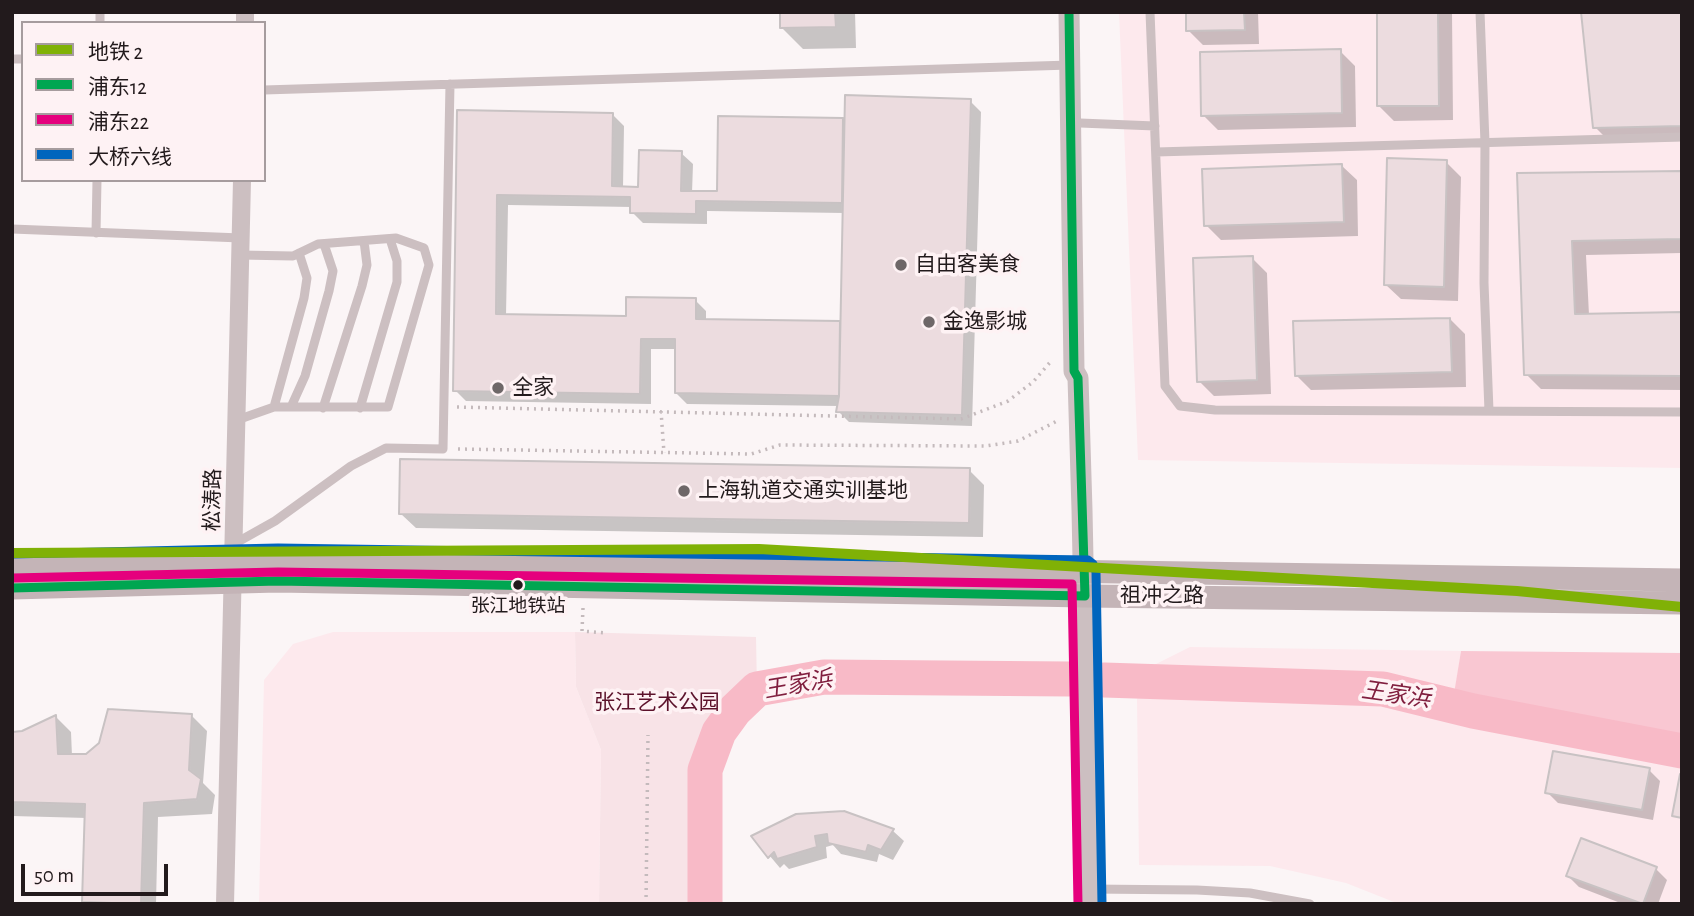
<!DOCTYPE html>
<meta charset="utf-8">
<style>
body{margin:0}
#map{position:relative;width:1694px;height:916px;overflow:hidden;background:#fbf5f6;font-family:"Alegreya Sans","Noto Sans SC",sans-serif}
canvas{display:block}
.frame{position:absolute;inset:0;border:14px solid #221a1c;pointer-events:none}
.legend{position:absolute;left:21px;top:21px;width:245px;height:161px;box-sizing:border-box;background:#fef2f4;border:2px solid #a69c9e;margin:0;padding:9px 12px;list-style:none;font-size:21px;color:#221a1c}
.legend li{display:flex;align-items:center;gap:14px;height:35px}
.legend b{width:35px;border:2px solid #a69c9e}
.scale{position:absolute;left:21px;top:864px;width:147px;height:32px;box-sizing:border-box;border:4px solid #221a1c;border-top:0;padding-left:9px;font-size:21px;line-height:24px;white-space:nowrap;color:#221a1c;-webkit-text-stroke:5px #fef2f4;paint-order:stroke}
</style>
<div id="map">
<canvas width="1694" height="916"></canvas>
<div class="frame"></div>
<ul class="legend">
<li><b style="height:9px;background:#80b106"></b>地铁 2</li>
<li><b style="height:9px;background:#00a651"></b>浦东12</li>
<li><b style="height:9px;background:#e5007d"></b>浦东22</li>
<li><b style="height:9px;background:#0065bd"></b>大桥六线</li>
</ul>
<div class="scale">50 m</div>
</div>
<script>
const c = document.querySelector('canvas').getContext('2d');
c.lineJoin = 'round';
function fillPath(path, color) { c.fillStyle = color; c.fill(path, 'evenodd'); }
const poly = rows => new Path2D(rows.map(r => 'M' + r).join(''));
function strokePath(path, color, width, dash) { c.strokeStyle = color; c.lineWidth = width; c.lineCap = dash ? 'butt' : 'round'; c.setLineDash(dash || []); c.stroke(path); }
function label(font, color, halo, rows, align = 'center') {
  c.font = font + ' "Alegreya Sans","Noto Sans SC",sans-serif'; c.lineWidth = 7; c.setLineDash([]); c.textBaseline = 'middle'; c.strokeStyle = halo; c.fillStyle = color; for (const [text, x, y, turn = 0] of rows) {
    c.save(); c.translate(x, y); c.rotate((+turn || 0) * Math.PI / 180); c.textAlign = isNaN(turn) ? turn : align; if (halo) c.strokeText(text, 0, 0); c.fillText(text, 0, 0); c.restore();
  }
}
const built = poly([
 [1119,12,1682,12,1682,468,1138,460],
 [333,632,575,632,576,687,601,750,599,904,259,904,264,680,293,644],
 [1190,647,1461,651,1451,718,1682,762,1682,904,1399,904,1346,883,1270,866,1139,865,1137,699,1152,666]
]);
const green = poly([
 [575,632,756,637,757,689,735,710,719,732,705,770,705,904,599,904,601,750,576,687]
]);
const forest = poly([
 [1461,651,1682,653,1682,762,1450,718]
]);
const shadow = poly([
 [782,12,855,12,856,48,803,49,782,28],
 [1187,12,1258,12,1259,44,1203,45,1188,30],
 [1378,12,1452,12,1453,120,1394,121,1379,106],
 [1682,12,1682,141,1610,142,1595,127],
 [1340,51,1355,66,1356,127,1218,130,1203,115],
 [970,101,981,112,972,426,849,422,838,411,839,406,687,404,676,393,677,349,651,349,651,404,466,401,455,390,458,112,613,115,624,126,623,188,640,189,681,153,693,164,692,193,718,193,719,118,845,119],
 [508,205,632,207,632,212,643,223,707,224,707,211,844,213,842,323,706,321,706,311,695,300,628,318,506,316],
 [1446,162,1461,177,1458,301,1401,299,1386,285],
 [1342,166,1357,180,1358,236,1221,240,1206,225],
 [1682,173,1682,253,1586,255,1589,315,1682,314,1682,390,1541,389,1526,374,1519,175],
 [1252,258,1267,273,1271,394,1214,396,1199,381],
 [1450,319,1465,334,1466,387,1311,390,1296,375],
 [969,470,984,485,983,537,416,528,401,514],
 [192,716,207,731,203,783,215,795,212,814,158,817,156,904,87,904,84,901,87,818,12,816,12,733,23,733,56,717,71,732,72,756,87,756],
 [1649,770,1660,781,1653,820,1558,803,1547,792],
 [893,831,904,841,893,860,879,854,877,862,841,854,833,845,826,847,827,858,789,869,784,864,780,868,754,837],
 [1656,869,1667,880,1658,904,1623,904,1579,887,1568,876]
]);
const river = poly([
 [1104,680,1383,689,1473,711,1682,751],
 [705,904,705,770,719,732,735,710,757,689,824,677,1069,679]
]);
const building = poly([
 [780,12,835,12,836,27,780,28,780,12],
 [1186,12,1244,12,1245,30,1186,31,1186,12],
 [1377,12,1438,12,1439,106,1377,106,1377,12],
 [1581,12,1682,12,1682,126,1593,128,1581,12],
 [1341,49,1342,113,1201,116,1200,52,1341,49],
 [845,95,971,99,962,415,836,412,839,396,845,95],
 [457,110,613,113,612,186,638,187,639,150,682,151,681,191,717,191,718,116,843,118,842,203,696,201,696,214,630,213,630,197,497,195,496,314,626,316,626,297,696,298,696,319,840,321,839,396,675,393,675,339,641,339,640,394,453,391,457,110],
 [1387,158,1447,160,1444,287,1384,285,1387,158],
 [1342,164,1344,222,1204,226,1202,169,1342,164],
 [1682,171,1682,239,1572,241,1575,314,1682,312,1682,376,1524,375,1517,173,1682,171],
 [1253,256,1257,380,1197,382,1193,258,1253,256],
 [1450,318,1452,372,1295,376,1293,321,1450,318],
 [400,459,970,468,969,523,399,514,400,459],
 [108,709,192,714,189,770,201,779,197,799,144,803,141,904,82,902,85,804,12,802,12,732,22,731,56,715,58,754,86,754,99,743,108,709],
 [1553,751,1650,768,1642,810,1545,793,1553,751],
 [1680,774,1682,775,1682,818,1672,816,1680,774],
 [844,811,894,829,881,850,868,845,866,852,828,843,827,834,815,836,817,847,777,859,774,852,768,858,751,836,796,814,844,811],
 [1581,838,1657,867,1643,904,1566,876,1581,838]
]);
const path = poly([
 [457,407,961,419,1008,401,1033,382,1052,360],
 [661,411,664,453],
 [458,449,751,454,780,445,986,446,1018,441,1059,420],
 [583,608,582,631,606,633],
 [646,904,648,735]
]);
const service = poly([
 [1150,12,1165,386,1180,406,1215,410,1682,412],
 [1480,12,1485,143,1484,283,1489,411],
 [100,23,100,12],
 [12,59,23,59],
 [264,90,1070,65],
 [1080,123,1155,126],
 [1156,152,1682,137],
 [12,229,241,238],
 [96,233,97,180],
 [274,407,304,298,307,278,299,253],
 [291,407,305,376,329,291,333,271,324,244],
 [323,408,362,286,367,265,364,241],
 [360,408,397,282,397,261,390,239],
 [237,420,274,407,388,407,429,265,424,248,396,238,318,244,293,256,240,255],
 [234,544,275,521,351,466,386,448,443,449,450,84],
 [1090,889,1197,890,1250,893,1310,904]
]);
const minor = poly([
 [245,23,245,12],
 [225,904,242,180]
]);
const tertiary = poly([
 [1069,12,1074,371,1078,378,1082,510,1090,904]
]);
const secondary = poly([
 [12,566,278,560,1682,580],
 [12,588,278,581,1085,596,1682,603]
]);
const bus1 = poly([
 [12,588,278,581,1085,596,1078,378,1074,371,1069,12]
]);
const bus2 = poly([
 [12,578,278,572,1072,584,1078,904]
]);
const bus3 = poly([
 [12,554,278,548,1088,560,1093,564,1096,572,1102,904]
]);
const metro1 = poly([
 [12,553,759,549,1517,591,1682,607]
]);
const markers = [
 [901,265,7,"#6e6768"],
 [929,322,7,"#6e6768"],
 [498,388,7,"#6e6768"],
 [684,491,7,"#6e6768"],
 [518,585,6,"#221a1c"]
];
const busNames = [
 ["张江地铁站",518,606]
];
const poiNames = [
 ["自由客美食",915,265],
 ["金逸影城",943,322],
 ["全家",512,388],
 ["上海轨道交通实训基地",698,491]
];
const streetNames = [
 ["松涛路",213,500,-89],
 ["祖冲之路",1162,596]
];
const parkNames = [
 ["张江艺术公园",657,703]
];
const waterNames = [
 ["王家浜",798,685,-10],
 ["王家浜",1396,695,8]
];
fillPath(built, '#fde9ed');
fillPath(green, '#f8e3e7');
fillPath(forest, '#f9c7d2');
fillPath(shadow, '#0003');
strokePath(river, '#f8bac7', 35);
fillPath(building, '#ecdcdf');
strokePath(building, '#c8c2c3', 2);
strokePath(path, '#c4babc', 3.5, [2, 5]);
strokePath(service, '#ccbfc1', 9);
strokePath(minor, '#ccbfc1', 18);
strokePath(tertiary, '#ccbfc1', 21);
strokePath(secondary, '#c4b4b7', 23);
strokePath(bus1, '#00a651', 9);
strokePath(bus2, '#e5007d', 9);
strokePath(bus3, '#0065bd', 9);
strokePath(metro1, '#80b106', 10);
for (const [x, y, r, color] of markers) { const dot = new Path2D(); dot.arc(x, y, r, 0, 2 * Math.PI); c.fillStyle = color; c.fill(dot); strokePath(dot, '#fef2f4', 2.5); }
label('19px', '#221a1c', '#fef2f4', busNames);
label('21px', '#221a1c', '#fef2f4', poiNames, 'left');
label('21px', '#221a1c', '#fef2f4', streetNames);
label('21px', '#5c122b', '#fef2f4', parkNames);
label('italic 23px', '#801e3e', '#fef2f4', waterNames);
</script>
